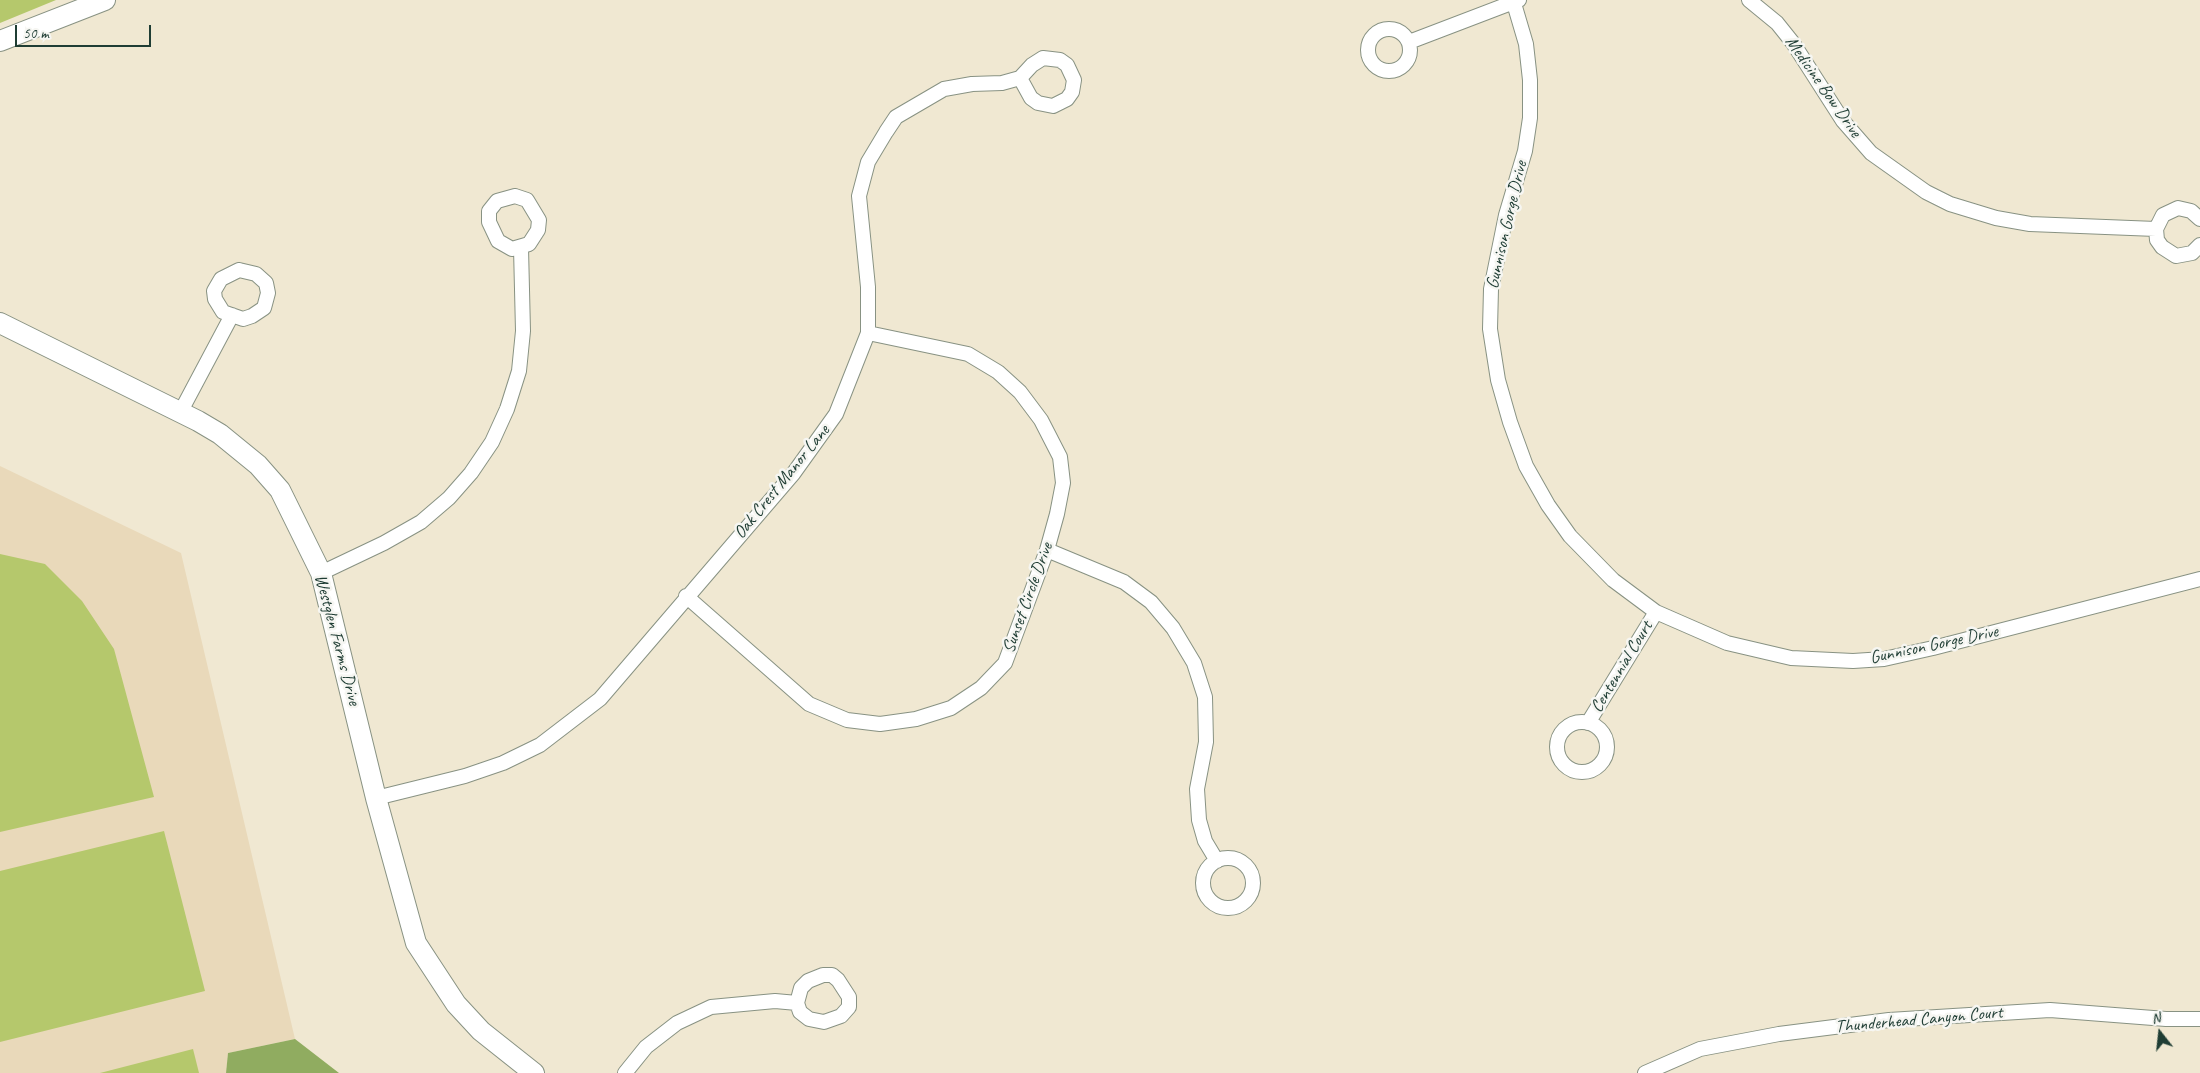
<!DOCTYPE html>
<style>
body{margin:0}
#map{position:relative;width:2200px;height:1073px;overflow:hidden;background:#f0e8d2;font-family:Caveat,sans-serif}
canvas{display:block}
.north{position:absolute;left:2135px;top:1008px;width:50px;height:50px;-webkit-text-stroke:4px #f6f6f2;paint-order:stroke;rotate:344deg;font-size:14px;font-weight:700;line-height:20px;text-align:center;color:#1f3d34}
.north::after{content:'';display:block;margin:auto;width:18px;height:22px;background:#1f3d34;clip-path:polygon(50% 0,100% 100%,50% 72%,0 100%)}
.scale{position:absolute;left:15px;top:25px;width:136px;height:22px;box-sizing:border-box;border:2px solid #1f3d34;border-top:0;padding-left:6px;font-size:15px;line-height:18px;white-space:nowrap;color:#1f3d34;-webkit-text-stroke:4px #f6f6f2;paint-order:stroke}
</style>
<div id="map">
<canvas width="2200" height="1073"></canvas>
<div class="north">N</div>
<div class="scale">50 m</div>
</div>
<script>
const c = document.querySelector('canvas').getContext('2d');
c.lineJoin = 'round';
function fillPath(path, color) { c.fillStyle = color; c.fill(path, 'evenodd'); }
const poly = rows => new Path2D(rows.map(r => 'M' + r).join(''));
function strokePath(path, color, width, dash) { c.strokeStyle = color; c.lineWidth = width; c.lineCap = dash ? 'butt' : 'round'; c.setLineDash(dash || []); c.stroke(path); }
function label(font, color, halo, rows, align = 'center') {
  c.font = font + ' Caveat,sans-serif'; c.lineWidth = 5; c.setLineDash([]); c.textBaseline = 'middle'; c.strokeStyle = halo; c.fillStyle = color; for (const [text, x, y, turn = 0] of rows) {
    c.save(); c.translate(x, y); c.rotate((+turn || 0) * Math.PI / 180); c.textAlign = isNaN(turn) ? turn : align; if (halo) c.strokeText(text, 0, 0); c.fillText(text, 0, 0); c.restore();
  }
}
const built = poly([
 [0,466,181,553,295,1039,228,1053,226,1073,0,1073]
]);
const green = poly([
 [0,0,56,0,0,23],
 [0,554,45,564,82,601,114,649,154,797,0,832],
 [164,831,205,991,0,1042,0,871],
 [193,1049,199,1073,100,1073]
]);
const forest = poly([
 [295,1039,339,1073,226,1073,228,1053]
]);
const street = poly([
 [1513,0,1526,44,1530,80,1530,118,1525,151,1506,215,1491,289,1490,329,1498,380,1510,422,1526,466,1548,505,1570,536,1613,580,1656,612,1727,643,1791,658,1853,661,1884,659,1933,648,2200,579],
 [1749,0,1777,23,1793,43,1843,121,1871,153,1926,192,1950,204,1996,218,2030,224,2156,229],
 '1368 50a21 21 0 1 1 42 0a21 21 0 1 1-42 0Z',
 [1409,42,1519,0],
 [1043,58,1060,60,1067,65,1074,80,1072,92,1067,99,1053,106,1038,103,1031,98,1020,78,1032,65,1043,58],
 [515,196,527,200,539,220,538,230,529,244,512,249,498,241,489,222,489,211,497,201,515,196],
 [2200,219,2191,211,2178,208,2163,215,2156,229,2157,240,2162,247,2176,256,2192,253,2200,245],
 [239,270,256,274,266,283,268,293,264,308,252,316,243,319,223,312,215,299,214,291,221,279,239,270],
 [181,411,232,315],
 [1047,550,1124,582,1151,602,1173,628,1194,663,1205,697,1206,742,1197,789,1199,820,1205,841,1217,861],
 [321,573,384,543,421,522,449,498,471,473,492,442,507,409,519,371,523,331,521,248],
 [686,596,809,704,847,720,880,724,916,719,951,708,981,688,1005,663,1047,550,1057,514,1063,483,1060,457,1041,420,1020,392,998,372,968,354,868,333],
 '1557 747a25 25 0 1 1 50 0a25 25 0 1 1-50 0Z',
 [1588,723,1656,612],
 [376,798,465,776,503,763,540,745,600,699,793,474,836,414,868,333,868,287,859,196,868,162,886,132,896,117,944,89,972,84,1002,83,1020,78],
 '1203 883a25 25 0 1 1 50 0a25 25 0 1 1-50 0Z',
 [823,975,832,975,838,980,849,997,849,1007,841,1016,824,1022,809,1019,800,1012,797,1003,801,988,808,981,823,975],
 [625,1073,646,1047,677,1023,711,1007,775,1001,797,1003],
 [1645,1073,1700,1049,1779,1034,1889,1020,2050,1010,2166,1019,2200,1019]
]);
const secondary = poly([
 [0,41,105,0],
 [0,323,198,421,220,434,258,465,280,490,321,573,376,798,416,943,456,1004,481,1031,534,1073]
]);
const streetNames = [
 ["Medicine Bow Drive",1823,87,55],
 ["Gunnison Gorge Drive",1507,225,-77],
 ["Oak Crest Manor Lane",782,482,-51],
 ["Sunset Circle Drive",1028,598,-70],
 ["Westglen Farms Drive",337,640,75],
 ["Gunnison Gorge Drive",1934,645,-12],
 ["Centennial Court",1622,667,-59],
 ["Thunderhead Canyon Court",1919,1020,-5]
];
fillPath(built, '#e9d9ba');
fillPath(green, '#b5c86c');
fillPath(forest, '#90ac60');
strokePath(street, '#889283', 16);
strokePath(secondary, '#889283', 22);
strokePath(street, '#fff', 14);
strokePath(secondary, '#fff', 20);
label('18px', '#1f3d34', '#f6f6f2', streetNames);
</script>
